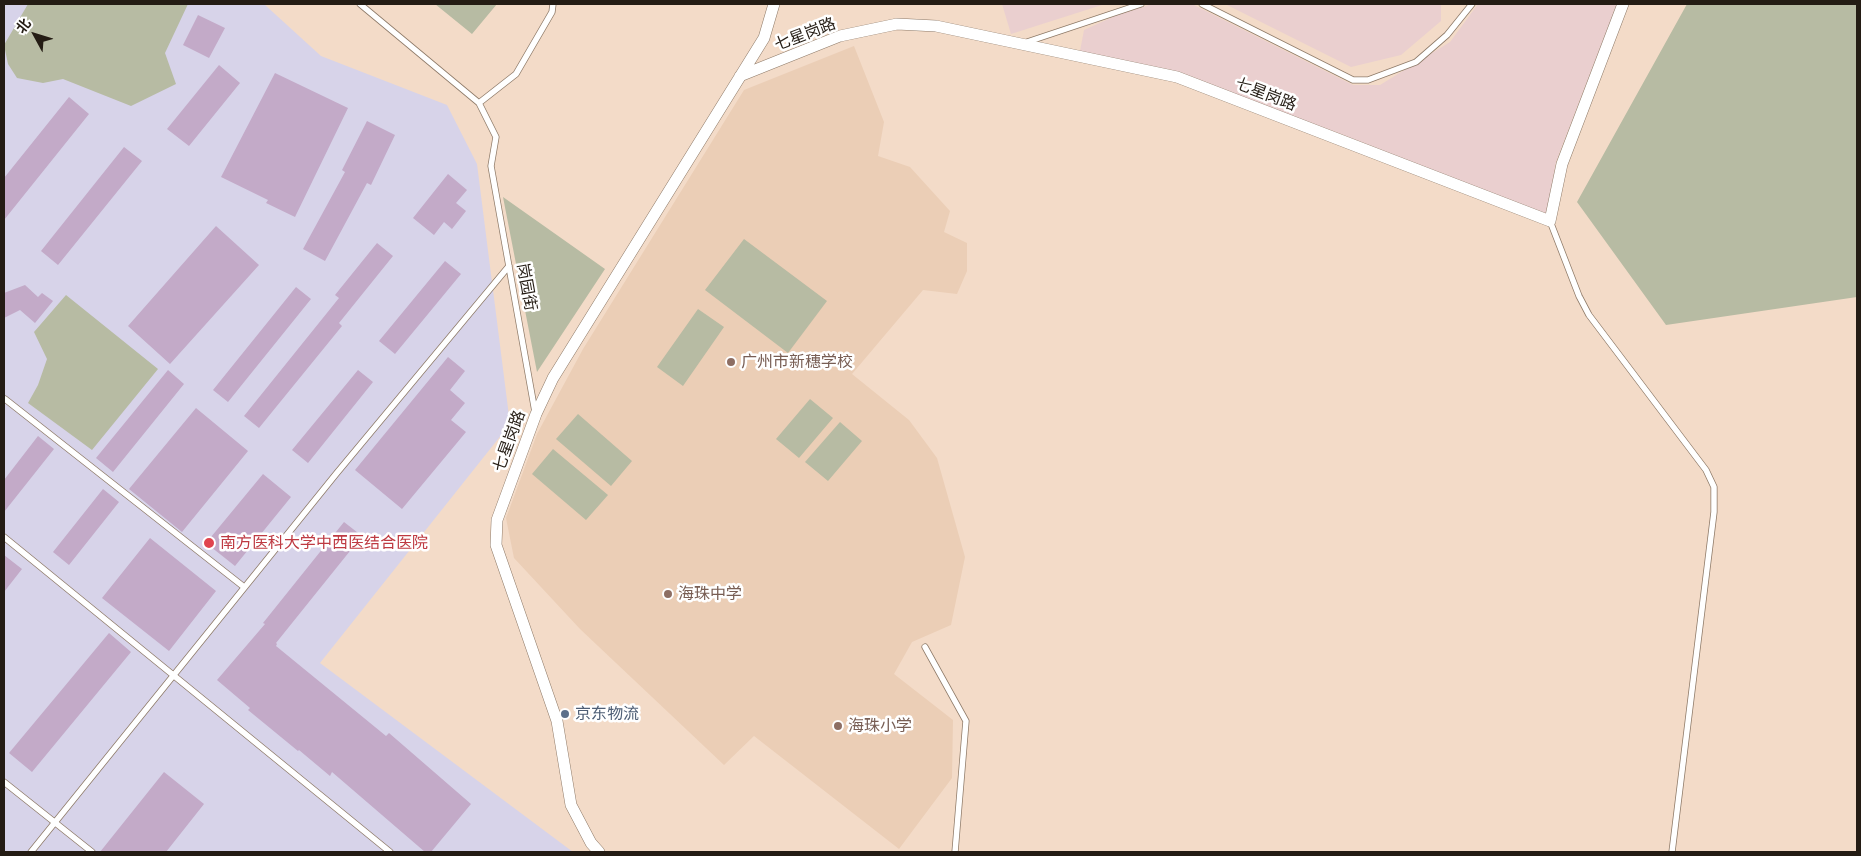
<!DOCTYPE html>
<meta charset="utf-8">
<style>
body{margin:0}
#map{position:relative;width:1861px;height:856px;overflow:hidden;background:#f3dbc8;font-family:Barlow,"Noto Sans SC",sans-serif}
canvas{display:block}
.frame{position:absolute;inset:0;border:5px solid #241c14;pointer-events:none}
.north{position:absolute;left:10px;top:10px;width:50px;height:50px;-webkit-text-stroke:4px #fff;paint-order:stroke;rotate:309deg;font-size:14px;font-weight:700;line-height:20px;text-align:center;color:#241c14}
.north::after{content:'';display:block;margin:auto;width:18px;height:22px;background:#241c14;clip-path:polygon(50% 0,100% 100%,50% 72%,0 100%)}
</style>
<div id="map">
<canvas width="1861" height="856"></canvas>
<div class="frame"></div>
<div class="north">北</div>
</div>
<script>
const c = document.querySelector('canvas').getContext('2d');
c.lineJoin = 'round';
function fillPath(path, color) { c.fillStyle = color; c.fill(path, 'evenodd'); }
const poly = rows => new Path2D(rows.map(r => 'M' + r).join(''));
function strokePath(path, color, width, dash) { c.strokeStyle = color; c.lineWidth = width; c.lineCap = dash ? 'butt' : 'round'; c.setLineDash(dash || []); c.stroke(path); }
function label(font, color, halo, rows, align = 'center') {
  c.font = font + ' Barlow,"Noto Sans SC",sans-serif'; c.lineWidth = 5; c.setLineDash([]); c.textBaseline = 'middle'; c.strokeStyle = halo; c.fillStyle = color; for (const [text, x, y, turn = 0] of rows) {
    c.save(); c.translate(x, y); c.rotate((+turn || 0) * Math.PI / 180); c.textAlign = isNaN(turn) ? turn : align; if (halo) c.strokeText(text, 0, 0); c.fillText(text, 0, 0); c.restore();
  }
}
const built = poly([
 [854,46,884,122,878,156,910,167,950,211,944,232,967,243,967,271,957,294,923,290,852,374,909,420,937,458,965,557,951,625,912,642,894,674,953,720,952,778,899,849,754,736,724,765,580,629,514,558,506,518,537,434,583,349,744,90]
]);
const industrial = poly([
 [1002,4,1105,4,1011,34],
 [1152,4,1192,4,1353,85,1380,85,1450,42,1478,4,1617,4,1556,162,1547,215,1333,131,1080,51,1084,30,1115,16],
 [1225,4,1441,4,1441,21,1401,55,1351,67]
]);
const medical = poly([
 [4,4,264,4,321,56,447,105,477,164,510,424,320,663,573,852,4,852]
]);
const green = poly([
 [28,4,188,4,165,53,176,84,131,106,63,79,43,83,17,78,8,64,4,45],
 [435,4,497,4,472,34],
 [1687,4,1857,4,1857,297,1666,325,1577,202],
 [503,197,605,269,537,372],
 [744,239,827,301,788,353,705,290],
 [66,295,158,369,92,450,28,403,38,385,47,359,34,332],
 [698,309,724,327,683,386,657,367],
 [810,399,833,418,799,458,776,439],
 [578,414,632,461,611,486,556,439],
 [840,422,862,441,828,481,805,462],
 [553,449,608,495,586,520,532,474]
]);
const building = poly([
 [198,15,225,28,209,58,183,45],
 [219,65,240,83,189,146,167,129],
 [275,73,348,108,295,217,266,203,268,200,221,177],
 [69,97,89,114,4,220,4,178],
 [367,121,395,135,371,185,367,183,325,261,303,249,345,172,342,170],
 [124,147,142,161,58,265,41,251],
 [448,174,467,190,456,203,466,211,452,229,444,222,434,235,413,218],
 [216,226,259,265,170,364,128,326],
 [377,243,393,256,339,323,342,326,259,428,244,416,339,298,335,295],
 [445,261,461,274,395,354,379,341],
 [25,285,38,297,42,293,53,301,35,323,20,310,4,318,4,293],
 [296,287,311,299,228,402,213,390],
 [448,357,465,371,450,390,465,403,451,420,466,432,402,509,355,470],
 [168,370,184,384,113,472,96,458],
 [358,370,373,382,308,463,292,450],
 [196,408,248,451,182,532,129,489],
 [38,436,54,449,4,512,4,480],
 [263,474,291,497,235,566,206,543],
 [103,489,119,502,69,565,53,552],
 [344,522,362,536,276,643,277,644,276,646,386,736,389,733,471,804,431,852,425,852,332,772,330,776,299,750,298,751,248,710,250,708,217,680,265,624,263,623],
 [150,538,216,591,169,651,102,598],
 [4,555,22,569,4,592],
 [109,633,131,652,32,772,9,753],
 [164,772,204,804,166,852,100,852]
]);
const service = poly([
 [360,4,479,103,496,137,491,166,535,412],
 [1202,4,1353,80,1368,80,1416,62,1447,35,1472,4],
 [1024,43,1141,4],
 [479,103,516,74,552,12,553,4],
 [1550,221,1579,296,1589,315,1706,470,1714,487,1714,512,1672,852],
 [5,399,244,587],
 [4,537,390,852],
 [925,647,966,721,955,852],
 [4,782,92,852],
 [31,852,336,474,509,266]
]);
const minor = poly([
 [740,76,840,36,897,24,936,26,1177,77,1550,221,1562,164,1623,4],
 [599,852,591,843,571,805,557,721,496,545,497,520,536,414,553,378,764,38,774,4]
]);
const markers = [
 [731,362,5,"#8d6e63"],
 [209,543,6,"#e0444e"],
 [668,594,5,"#8d6e63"],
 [565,714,5,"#5c6f8a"],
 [838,726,5,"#8d6e63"]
];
const streetNames = [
 ["七星岗路",805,34,-21],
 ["七星岗路",1266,94,21],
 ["岗园街",527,287,80],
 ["七星岗路",509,441,-70]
];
const educationNames = [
 ["广州市新穗学校",741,362],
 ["海珠中学",678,594],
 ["海珠小学",848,726]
];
const healthNames = [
 ["南方医科大学中西医结合医院",220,543]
];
const serviceNames = [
 ["京东物流",575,714]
];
fillPath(built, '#ebceb6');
fillPath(industrial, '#eacfcf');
fillPath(medical, '#d7d3e9');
fillPath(green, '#b7bba3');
fillPath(building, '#c3aac8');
strokePath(service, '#8e7a68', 7);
strokePath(minor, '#8e7a68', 12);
strokePath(service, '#fff', 5.5);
strokePath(minor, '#fff', 11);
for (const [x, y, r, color] of markers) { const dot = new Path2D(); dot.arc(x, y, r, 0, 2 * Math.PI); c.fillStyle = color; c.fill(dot); strokePath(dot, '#fff', 2); }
label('16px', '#241c14', '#fff', streetNames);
label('16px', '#785e54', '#fff', educationNames, 'left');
label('16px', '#be3a42', '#fff', healthNames, 'left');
label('16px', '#4e5e75', '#fff', serviceNames, 'left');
</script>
